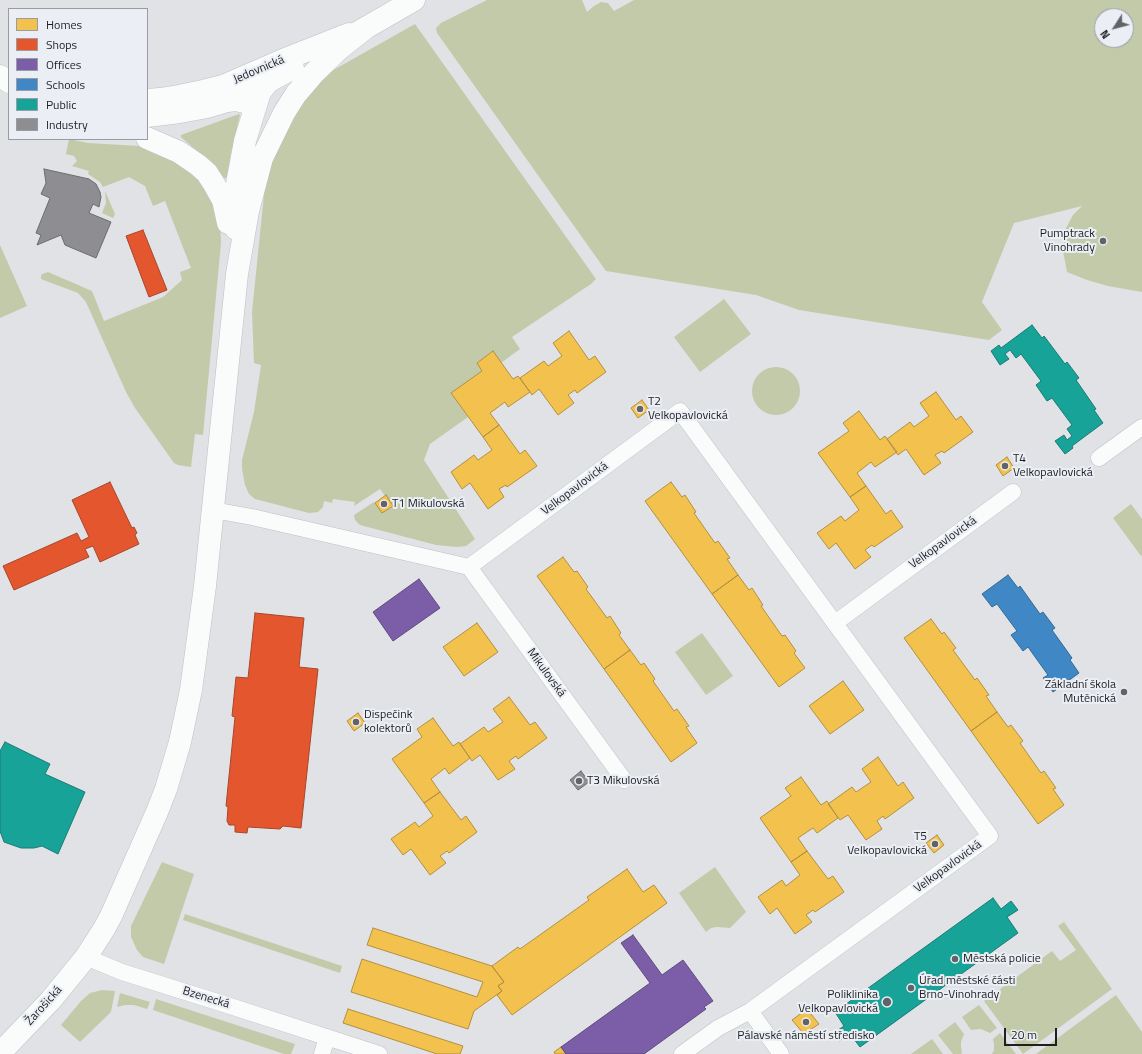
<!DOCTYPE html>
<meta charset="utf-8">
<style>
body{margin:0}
#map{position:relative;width:1142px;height:1054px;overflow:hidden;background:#e0e2e6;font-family:"Titillium Web",sans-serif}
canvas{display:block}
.legend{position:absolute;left:8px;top:8px;width:140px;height:132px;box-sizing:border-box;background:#ebeff5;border:1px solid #999ca0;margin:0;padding:5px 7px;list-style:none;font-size:12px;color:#1d1f21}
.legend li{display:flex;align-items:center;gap:8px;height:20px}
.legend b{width:20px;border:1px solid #999ca0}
.north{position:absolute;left:1094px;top:8px;width:40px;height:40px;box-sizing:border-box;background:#ebeff5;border:1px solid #999ca0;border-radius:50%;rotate:234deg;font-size:11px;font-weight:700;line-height:16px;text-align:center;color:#1d1f21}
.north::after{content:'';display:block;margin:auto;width:14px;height:18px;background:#616366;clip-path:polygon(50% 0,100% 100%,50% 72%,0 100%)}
.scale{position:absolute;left:1004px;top:1028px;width:53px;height:18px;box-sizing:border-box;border:2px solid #1d1f21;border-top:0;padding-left:5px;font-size:12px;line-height:14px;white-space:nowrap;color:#1d1f21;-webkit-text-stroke:3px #ebeff5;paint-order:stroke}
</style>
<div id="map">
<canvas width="1142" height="1054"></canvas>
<ul class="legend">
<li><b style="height:11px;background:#f2c14e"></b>Homes</li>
<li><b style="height:11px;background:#e4572e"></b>Shops</li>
<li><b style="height:11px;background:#7b5ea7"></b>Offices</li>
<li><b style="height:11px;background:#3f88c5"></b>Schools</li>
<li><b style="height:11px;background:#17a398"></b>Public</li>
<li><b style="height:11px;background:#8d8d92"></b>Industry</li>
</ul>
<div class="north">N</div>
<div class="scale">20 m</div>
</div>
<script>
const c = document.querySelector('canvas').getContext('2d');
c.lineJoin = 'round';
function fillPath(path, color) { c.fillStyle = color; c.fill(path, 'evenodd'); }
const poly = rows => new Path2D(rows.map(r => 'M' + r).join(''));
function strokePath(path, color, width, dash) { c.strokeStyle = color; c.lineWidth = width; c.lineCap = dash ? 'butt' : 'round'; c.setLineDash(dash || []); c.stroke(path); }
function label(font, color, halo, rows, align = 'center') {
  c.font = font + ' "Titillium Web",sans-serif'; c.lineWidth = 4; c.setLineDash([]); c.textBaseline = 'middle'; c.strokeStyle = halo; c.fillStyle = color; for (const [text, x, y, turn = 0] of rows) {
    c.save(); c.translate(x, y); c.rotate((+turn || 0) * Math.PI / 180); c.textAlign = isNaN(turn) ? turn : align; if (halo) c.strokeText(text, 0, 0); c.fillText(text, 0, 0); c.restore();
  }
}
const green = poly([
 [487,0,582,0,587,12,594,6,601,2,608,3,614,11,634,0,1142,0,1142,292,1108,286,1087,280,1067,272,1063,251,1065,230,1073,215,1082,206,1014,223,982,302,1002,330,989,340,799,310,756,295,606,271,437,33,436,28,441,23],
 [1102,16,1126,16,1126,40,1102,40],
 [415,24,596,279,591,284,512,337,520,349,501,363,492,352,477,363,482,371,452,393,468,417,430,444,424,460,475,539,466,546,457,547,436,545,360,525,355,520,354,515,374,502,382,513,393,506,386,495,385,496,380,489,354,506,355,502,333,499,332,503,324,501,323,507,318,512,309,513,255,499,249,494,245,485,242,469,242,460,254,412,261,365,254,363,252,312,265,185,278,142,294,108,321,77],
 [239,114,240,115,231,153,227,176,226,178,224,178,203,156,181,137,181,135],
 [69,139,88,143,139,146,167,155,207,186,220,219,221,243,203,435,195,434,191,467,178,465,174,463,135,408,126,392,86,302,78,293,41,279,41,276,42,274,48,272,92,291,104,321,163,297,182,280,180,272,191,268,165,201,153,206,145,186,129,177,103,187,100,182,88,174,89,171,72,166,77,161,74,156,66,154],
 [105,191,115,214,113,218,102,213,106,203],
 [0,245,27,306,0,318],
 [724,299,751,334,700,372,674,337],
 '752 391a24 24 0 1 1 48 0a24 24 0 1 1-48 0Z',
 [1131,504,1142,519,1142,555,1141,556,1113,518],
 [702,633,733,676,706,695,675,652],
 [162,862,194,874,164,964,143,957,137,950,131,937,131,926],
 [715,867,746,912,730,928,717,927,711,928,706,932,679,893],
 [185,914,342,966,340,973,183,920],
 [1064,922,1112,989,1023,1054,984,1001,1052,951,1060,961,1076,950,1058,926],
 [102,990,115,991,111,1012,80,1042,61,1025,81,1001,90,993],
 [120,993,150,1002,147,1009,134,1005,125,1005,117,1007],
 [1116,995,1142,1032,1142,1054,1036,1054],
 [156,999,295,1044,291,1054,284,1054,153,1010],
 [979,1005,997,1028,990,1033,981,1029,971,1030,962,1017],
 [955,1022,964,1034,961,1042,961,1047,962,1053,961,1054,953,1054,938,1035],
 [1000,1033,1016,1054,992,1054,994,1050,994,1044,993,1039],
 [932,1039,943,1054,911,1054]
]);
const homes = poly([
 [569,331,589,360,595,356,606,372,577,393,575,390,568,395,574,403,558,415,539,389,532,395,520,378,544,361,548,366,562,356,553,343,569,331],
 [493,351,513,379,518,376,530,392,508,407,505,402,490,413,499,425,483,437,451,393,482,371,477,363,493,351],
 [936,392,956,420,961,416,973,432,944,453,942,451,935,455,941,463,924,475,906,449,898,455,887,439,910,422,914,427,929,416,920,403,936,392],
 [642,400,649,410,638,418,631,408,642,400],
 [859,411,880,440,885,436,897,452,875,467,871,462,857,473,866,486,850,497,818,453,849,431,843,423,859,411],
 [499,425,520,454,525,450,537,466,507,487,506,485,499,489,504,497,488,509,470,483,462,489,451,472,474,455,478,460,492,450,483,437,499,425],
 [1007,457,1014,468,1003,476,996,465,1007,457],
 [671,482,682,497,685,495,696,512,694,513,715,543,718,541,730,558,727,559,738,575,712,594,645,501,671,482],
 [866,486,886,514,891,510,903,527,874,547,872,545,865,550,871,557,855,569,836,543,829,549,817,533,841,516,845,521,859,510,850,497,866,486],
 [386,495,393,506,382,513,375,503,386,495],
 [563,557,574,572,577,571,588,587,586,589,607,618,610,616,621,633,619,635,630,650,604,669,537,576,563,557],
 [738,575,749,590,752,588,763,605,761,606,782,636,785,635,796,651,794,653,805,668,779,687,712,594,738,575],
 [931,619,942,634,944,632,956,648,953,650,975,680,977,678,989,695,986,696,997,712,971,731,904,638,931,619],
 [477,623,498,652,464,676,443,647,477,623],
 [630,650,641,665,644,663,655,679,653,681,674,711,677,709,689,726,686,727,697,743,671,762,604,669,630,650],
 [843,681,864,710,830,734,809,706,843,681],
 [509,697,530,725,535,722,547,738,518,759,516,756,509,761,515,769,498,780,480,755,472,761,460,744,484,727,488,732,503,722,493,709,509,697],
 [997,712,1008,727,1011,725,1023,741,1020,743,1041,773,1044,771,1056,788,1053,789,1064,805,1038,824,971,731,997,712],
 [358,713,365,723,354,731,347,721,358,713],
 [433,718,453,746,459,742,470,758,449,774,445,768,431,779,440,792,424,803,392,759,422,737,417,729,433,718],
 [878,757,898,786,903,782,914,798,885,819,883,816,877,821,882,829,866,840,848,815,840,820,828,804,852,787,856,792,871,782,862,769,878,757],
 [801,777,821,805,827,801,838,818,817,833,813,828,798,838,807,851,791,862,760,818,791,796,785,788,801,777],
 [440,792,461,820,466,816,477,832,449,853,447,851,440,856,446,863,430,875,411,849,403,855,391,839,415,822,419,827,433,816,424,803,440,792],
 [937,835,944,845,934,853,926,843,937,835],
 [807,851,828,879,833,876,844,892,815,912,813,910,806,915,812,922,795,934,777,908,770,914,758,897,782,880,786,886,800,875,791,862,807,851],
 [627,869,643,892,654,885,667,903,512,1015,497,995,502,991,498,986,504,982,492,966,518,947,520,949,589,900,587,897,627,869],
 [373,928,492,966,504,982,498,986,502,991,474,1011,468,1029,351,992,362,959,477,997,483,982,367,945,373,928],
 [348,1009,463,1046,460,1054,437,1054,343,1023,348,1009],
 [807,1009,819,1024,804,1034,792,1020,807,1009],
 [561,1047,566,1054,555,1054,554,1052,561,1047]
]);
const shops = poly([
 [143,230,167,290,149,297,126,236,143,230],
 [110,482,132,528,134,527,137,533,135,535,139,544,100,562,93,546,85,549,89,557,14,590,3,566,77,533,81,541,89,537,72,500,110,482],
 [255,613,304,618,299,667,318,669,301,828,283,826,280,829,248,827,247,833,235,832,235,825,229,825,227,821,228,807,226,806,235,717,232,716,236,677,248,678,255,613]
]);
const offices = poly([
 [419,579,440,608,393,641,373,612,419,579],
 [633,935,662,975,683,960,713,1001,704,1007,706,1009,644,1054,566,1054,561,1047,650,983,621,943,633,935]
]);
const schools = poly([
 [1008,575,1018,588,1020,586,1040,614,1043,612,1055,628,1052,630,1072,658,1070,660,1079,673,1053,692,1043,678,1048,675,1028,647,1023,651,1011,635,1017,631,997,604,992,607,982,594,1008,575]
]);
const public = poly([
 [1032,325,1042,338,1044,336,1065,364,1067,362,1079,378,1076,380,1096,409,1094,410,1103,423,1072,446,1073,448,1065,454,1055,441,1064,435,1067,440,1072,436,1067,429,1072,425,1052,398,1047,401,1036,385,1041,381,1021,354,1016,358,1010,350,1005,354,1009,359,1000,365,991,351,999,345,1001,348,1032,325],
 [5,742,50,764,45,774,85,792,58,854,42,846,34,848,21,848,4,842,0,831,0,751,5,742],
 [993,898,1001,909,1011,901,1018,910,1007,917,1018,933,860,1047,850,1034,839,1041,834,1033,844,1026,835,1012,993,898]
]);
const industry = poly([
 [44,169,89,179,96,184,100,192,101,197,99,207,93,204,89,213,111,222,96,258,65,245,61,235,37,245,41,235,36,233,50,198,41,194,46,183,44,169],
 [581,771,589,782,578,790,570,780,581,771]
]);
const street = poly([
 [1099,458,1142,427],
 [213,510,252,517,469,567,680,411,990,836,750,1011,718,1028,682,1054],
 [469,567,624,780],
 [835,623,1013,492],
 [86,957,122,972,227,1005,379,1054],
 [750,1011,781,1054],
 [322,1054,327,1037]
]);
const secondary = poly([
 [355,34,414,0],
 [0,76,9,82],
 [147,100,160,99,179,96,203,91,223,86,283,60,349,34],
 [236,100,242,98,257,91,271,80,293,68],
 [147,116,180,112,207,107,227,101,236,100,249,103],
 [147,138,179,152,198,165,207,173,214,184,223,200,228,223],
 [236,229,235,195,245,141,260,92,265,86],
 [0,1053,50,1001,86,957,104,929,111,916,157,812,166,789,180,742,191,690,205,586,237,274,248,211,262,158,284,113,296,94,314,73,339,49,367,27]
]);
const markers = [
 [1103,241,4,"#616366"],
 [640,409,4,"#616366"],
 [1005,466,4,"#616366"],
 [384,504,4,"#616366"],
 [1124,692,4,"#616366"],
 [356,722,4,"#616366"],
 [579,781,4,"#616366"],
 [935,844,4,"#616366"],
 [955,959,4,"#616366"],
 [911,988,4,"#616366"],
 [887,1002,5,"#616366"],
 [806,1022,4,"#616366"]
];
const streetNames = [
 ["Jedovnická",259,70,-23],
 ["Velkopavlovická",575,489,-37],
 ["Velkopavlovická",943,543,-36],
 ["Mikulovská",546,673,54],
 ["Velkopavlovická",948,867,-36],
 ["Bzenecká",206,998,17],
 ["Žarošická",44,1006,-48]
];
const poiNames = [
 ["Pumptrack",1095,234,"right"],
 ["Vinohrady",1095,248,"right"],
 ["T2",648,402],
 ["Velkopavlovická",648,416],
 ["T4",1013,459],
 ["Velkopavlovická",1013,473],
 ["T1 Mikulovská",392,504],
 ["Základní škola",1116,685,"right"],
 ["Mutěnická",1116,699,"right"],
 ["Dispečink",364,715],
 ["kolektorů",364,729],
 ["T3 Mikulovská",587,781],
 ["T5",927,837,"right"],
 ["Velkopavlovická",927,851,"right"],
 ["Městská policie",963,959],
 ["Úřad městské části",919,981],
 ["Brno-Vinohrady",919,995],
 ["Poliklinika",878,995,"right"],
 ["Velkopavlovická",878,1009,"right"],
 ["Pálavské náměstí středisko",806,1036,"center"]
];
fillPath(green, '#c3caaa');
fillPath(homes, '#f2c14e');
strokePath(homes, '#b29040', 1);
fillPath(shops, '#e4572e');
strokePath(shops, '#a8462a', 1);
fillPath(offices, '#7b5ea7');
strokePath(offices, '#5f4b7f', 1);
fillPath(schools, '#3f88c5');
strokePath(schools, '#356894', 1);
fillPath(public, '#17a398');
strokePath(public, '#197b74', 1);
fillPath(industry, '#8d8d92');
strokePath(industry, '#6b6c70', 1);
strokePath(street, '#bec0c3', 17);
strokePath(secondary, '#bec0c3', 23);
strokePath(street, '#fafbfb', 16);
strokePath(secondary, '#fafbfb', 22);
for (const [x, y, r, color] of markers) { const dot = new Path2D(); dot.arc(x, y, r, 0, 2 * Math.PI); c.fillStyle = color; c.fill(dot); strokePath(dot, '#ebeff5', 1.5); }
label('12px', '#1d1f21', '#ebeff5', streetNames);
label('12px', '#1d1f21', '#ebeff5', poiNames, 'left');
</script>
